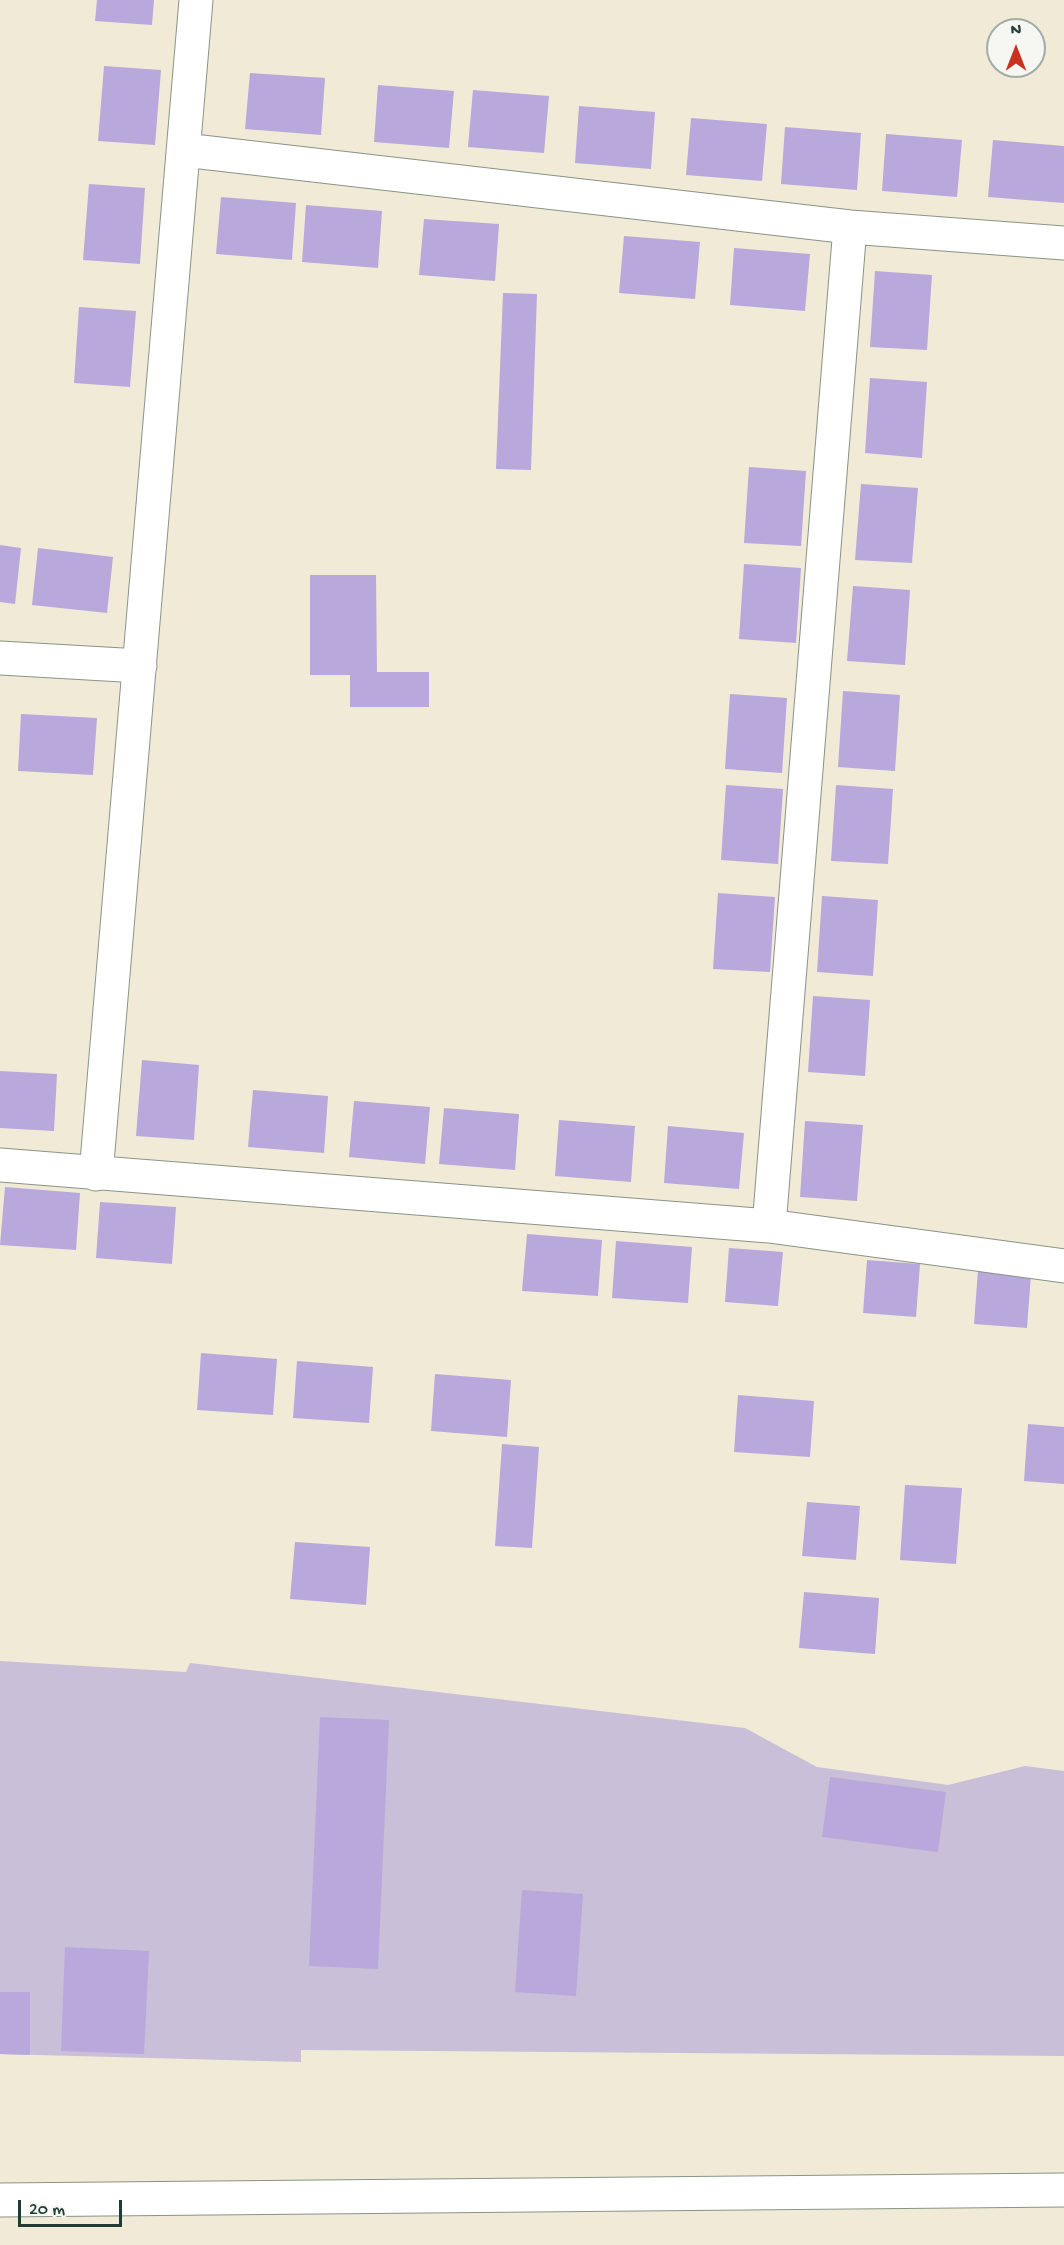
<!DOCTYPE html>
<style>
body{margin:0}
#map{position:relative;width:1064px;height:2245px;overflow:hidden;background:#f1ead7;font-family:"Gochi Hand",sans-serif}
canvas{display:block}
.north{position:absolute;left:986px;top:18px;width:60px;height:60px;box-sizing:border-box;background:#f6f6f2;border:2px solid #a0aca6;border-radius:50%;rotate:0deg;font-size:16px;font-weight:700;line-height:24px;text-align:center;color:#1f3d34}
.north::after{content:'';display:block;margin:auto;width:21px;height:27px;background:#c8321e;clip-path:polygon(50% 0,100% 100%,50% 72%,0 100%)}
.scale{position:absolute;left:18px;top:2200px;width:104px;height:27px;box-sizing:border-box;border:3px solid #1f3d34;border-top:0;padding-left:8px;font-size:18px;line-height:21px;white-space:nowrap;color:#1f3d34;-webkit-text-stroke:4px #f6f6f2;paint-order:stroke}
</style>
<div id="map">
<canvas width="1064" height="2245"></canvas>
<div class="north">N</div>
<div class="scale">20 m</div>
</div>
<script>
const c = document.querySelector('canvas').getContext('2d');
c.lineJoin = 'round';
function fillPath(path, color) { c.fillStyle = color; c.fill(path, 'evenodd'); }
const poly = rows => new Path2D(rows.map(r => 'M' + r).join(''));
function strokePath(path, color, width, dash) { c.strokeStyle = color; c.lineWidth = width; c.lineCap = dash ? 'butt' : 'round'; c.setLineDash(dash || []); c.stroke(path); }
const industrial = poly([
 [0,1661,186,1672,190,1663,745,1728,817,1767,948,1785,1025,1766,1064,1771,1064,2056,301,2050,301,2062,0,2054]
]);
const building = poly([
 [97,0,154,0,152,25,95,21],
 [104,66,161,70,155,145,98,141],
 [250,73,325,78,321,135,245,129],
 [378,85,454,91,449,148,374,142],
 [473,90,549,96,544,153,468,147],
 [579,106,655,112,651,169,575,163],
 [691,118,767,124,762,181,686,175],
 [785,127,861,133,857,190,781,184],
 [886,134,962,140,957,197,882,191],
 [993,140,1064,146,1064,203,988,197],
 [89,184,145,188,140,264,83,260],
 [221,197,296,203,292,260,216,254],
 [306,205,382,211,378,268,302,262],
 [424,219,499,224,495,281,419,275],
 [624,236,700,242,695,299,619,293],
 [734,248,810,254,805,311,730,305],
 [875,271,932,275,927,350,870,347],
 [503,293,537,294,531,470,496,469],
 [79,307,136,311,130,387,74,383],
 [870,378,927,382,922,458,865,453],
 [749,467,806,471,801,546,744,543],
 [861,484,918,488,912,563,855,560],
 [0,545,21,548,15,604,0,602],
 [38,548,113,557,107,613,32,605],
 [744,564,801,568,796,643,739,639],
 [310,575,376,575,377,672,429,672,429,707,350,707,350,675,310,675],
 [853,586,910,590,905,665,847,661],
 [843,691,900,695,895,771,838,767],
 [730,694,787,698,782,773,725,769],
 [21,714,97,718,93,775,18,771],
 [726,785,783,789,778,864,721,860],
 [836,785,893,789,888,864,831,861],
 [718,893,775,897,770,972,713,969],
 [822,896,878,900,873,976,817,972],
 [813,996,870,1000,865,1076,808,1072],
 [142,1060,199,1065,194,1140,136,1136],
 [0,1071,57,1074,54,1131,0,1128],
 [253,1090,328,1096,324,1153,248,1147],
 [354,1101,430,1107,425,1164,349,1157],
 [444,1108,519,1114,515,1170,439,1164],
 [559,1120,635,1126,631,1182,555,1176],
 [805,1121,863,1125,857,1201,800,1197],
 [668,1126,744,1133,739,1189,664,1183],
 [5,1187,80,1193,76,1250,0,1245],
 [100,1202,176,1207,172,1264,96,1258],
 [527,1234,602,1240,598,1296,522,1291],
 [616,1241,692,1247,688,1303,612,1298],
 [729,1248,783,1252,778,1306,725,1302],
 [867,1260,920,1264,916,1317,863,1313],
 [978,1270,1031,1275,1027,1328,974,1324],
 [201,1353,277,1359,273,1415,197,1410],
 [297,1361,373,1367,369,1423,293,1418],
 [435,1374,511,1380,507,1437,431,1431],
 [738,1395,814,1401,810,1457,734,1452],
 [1028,1424,1064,1427,1064,1484,1024,1481],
 [502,1444,539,1447,532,1548,495,1546],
 [905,1485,962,1488,956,1564,900,1560],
 [807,1502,860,1506,856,1560,802,1556],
 [295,1542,370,1547,366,1605,290,1599],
 [804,1592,879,1598,875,1654,799,1648],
 [320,1717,389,1720,378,1969,309,1966],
 [830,1777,946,1792,938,1852,822,1837],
 [522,1890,583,1894,576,1996,515,1992],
 [65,1947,149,1951,144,2054,61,2051],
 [0,1992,30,1992,30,2055,0,2054]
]);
const minor = poly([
 [184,150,850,227,1064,243],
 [0,658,140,666],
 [0,1165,769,1226,1064,1266],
 [96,1174,196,0],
 [769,1226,850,227]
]);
const major = poly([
 [0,2200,1064,2190]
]);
fillPath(industrial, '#c9bfd8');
fillPath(building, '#b8a8dc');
strokePath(minor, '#889486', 35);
strokePath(major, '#889486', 35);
strokePath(minor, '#fff', 33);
strokePath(major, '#fff', 33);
</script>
